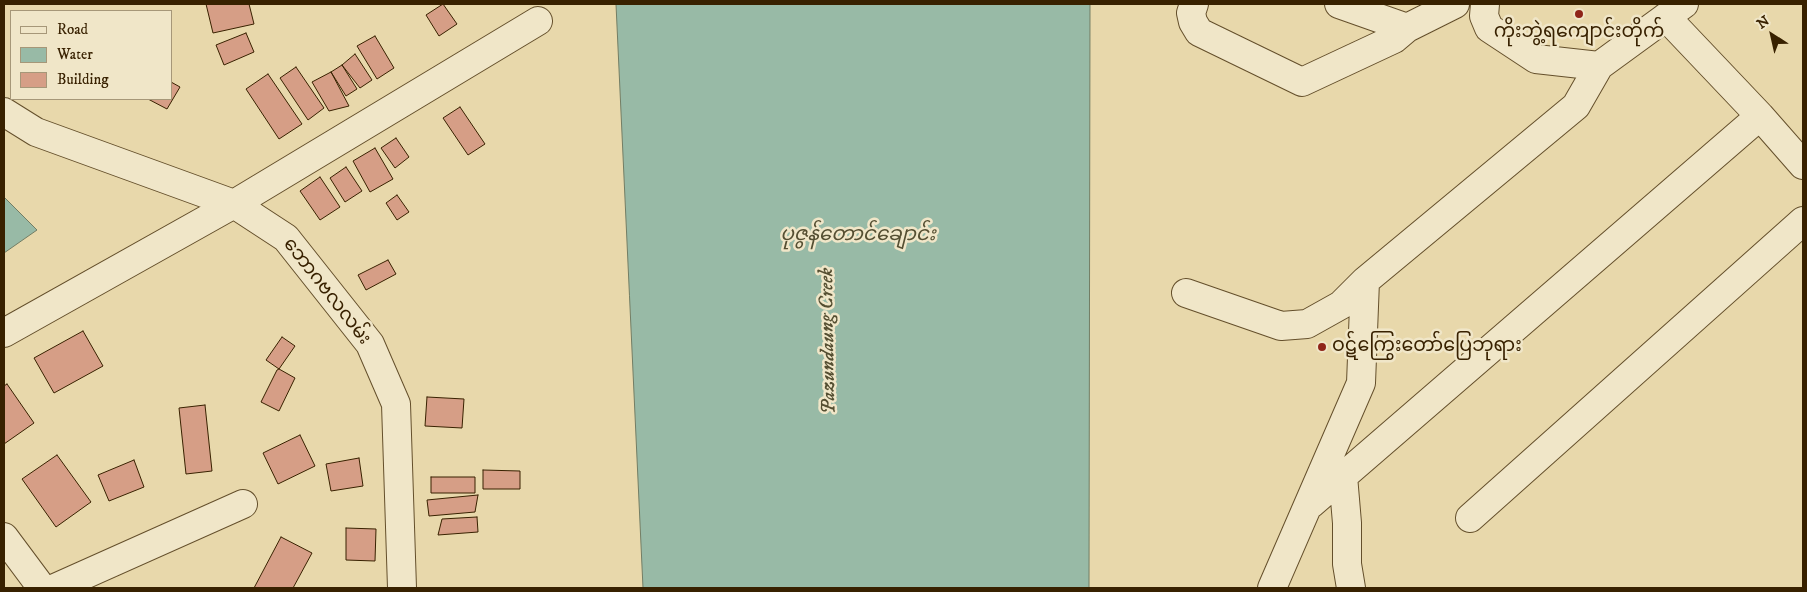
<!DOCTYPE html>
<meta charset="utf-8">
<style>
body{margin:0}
#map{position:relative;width:1807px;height:592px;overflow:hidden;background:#e8d8ab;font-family:"IM FELL DW Pica",serif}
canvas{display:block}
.frame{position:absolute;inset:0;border:5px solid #382100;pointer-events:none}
.legend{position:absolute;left:10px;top:10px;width:162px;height:90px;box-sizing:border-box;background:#f0e6c8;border:1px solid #a69778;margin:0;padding:6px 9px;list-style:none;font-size:15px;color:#382100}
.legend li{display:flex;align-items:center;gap:10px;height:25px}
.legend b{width:25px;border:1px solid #a69778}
.north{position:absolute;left:1747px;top:10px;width:50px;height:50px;-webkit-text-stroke:4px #f0e6c8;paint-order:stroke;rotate:325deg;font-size:14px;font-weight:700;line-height:20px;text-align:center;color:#382100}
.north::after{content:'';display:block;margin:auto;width:18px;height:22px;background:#382100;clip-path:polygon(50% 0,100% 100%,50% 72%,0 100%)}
</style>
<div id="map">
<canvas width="1807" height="592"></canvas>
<div class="frame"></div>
<ul class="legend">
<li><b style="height:6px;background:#f0e6c8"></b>Road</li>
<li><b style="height:14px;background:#98baa6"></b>Water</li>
<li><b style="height:14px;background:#d69e86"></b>Building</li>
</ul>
<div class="north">N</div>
</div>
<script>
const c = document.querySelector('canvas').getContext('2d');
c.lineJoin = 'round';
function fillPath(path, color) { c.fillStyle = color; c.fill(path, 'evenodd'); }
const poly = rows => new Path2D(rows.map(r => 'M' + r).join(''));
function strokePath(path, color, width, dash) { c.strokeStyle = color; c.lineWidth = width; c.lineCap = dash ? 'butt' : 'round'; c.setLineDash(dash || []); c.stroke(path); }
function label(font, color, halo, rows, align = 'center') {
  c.font = font + ' "IM FELL DW Pica","Noto Sans Myanmar",serif'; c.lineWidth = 5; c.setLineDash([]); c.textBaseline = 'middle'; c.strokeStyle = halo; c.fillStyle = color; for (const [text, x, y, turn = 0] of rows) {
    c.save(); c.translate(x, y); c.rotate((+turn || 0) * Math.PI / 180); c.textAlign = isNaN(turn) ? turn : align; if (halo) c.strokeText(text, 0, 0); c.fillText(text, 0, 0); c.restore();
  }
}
const water = poly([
 [616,4,1090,4,1089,588,643,588,616,4],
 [4,197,37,230,4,253,4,197]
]);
const building = poly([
 [206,4,249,4,254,24,213,33,206,4],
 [443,4,457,24,439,36,426,15,443,4],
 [246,33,254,52,224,65,216,45,246,33],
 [375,36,394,68,377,79,357,46,375,36],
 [355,54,372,80,360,88,342,65,355,54],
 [342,65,357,89,346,96,331,72,342,65],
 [296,67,324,108,308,120,280,78,296,67],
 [331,72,349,106,329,111,312,82,331,72],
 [268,74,302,124,279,139,246,89,268,74],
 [171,82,180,87,167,109,148,99,171,99,171,82],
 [460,107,485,144,468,155,443,118,460,107],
 [396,138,409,157,395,168,381,148,396,138],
 [375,148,393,179,370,192,353,161,375,148],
 [346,167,362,191,345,202,330,178,346,167],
 [320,177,340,207,320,220,300,191,320,177],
 [397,195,409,212,397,220,386,203,397,195],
 [388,260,396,274,366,290,358,275,388,260],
 [83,331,103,366,54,393,34,358,83,331],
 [282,337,295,346,279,369,266,360,282,337],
 [279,369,295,378,279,411,261,402,277,370,279,369],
 [7,384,34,423,4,444,4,386,7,384],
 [427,397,464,399,462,428,425,426,427,397],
 [205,405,212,471,186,474,179,408,205,405],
 [300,435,315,466,278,484,263,453,300,435],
 [57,455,91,502,56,527,22,479,57,455],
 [359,458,363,486,331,491,326,464,359,458],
 [134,460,144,487,109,501,98,475,134,460],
 [483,470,520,471,520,489,483,489,483,470],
 [431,477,475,477,475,493,431,493,431,477],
 [478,495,475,512,429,516,427,500,478,495],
 [477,517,478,532,438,535,442,519,477,517],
 [346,528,376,529,375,561,346,560,346,528],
 [281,537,312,553,293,588,254,588,281,537]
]);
const minor = poly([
 [1194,4,1191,13,1193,22,1199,32,1302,82,1394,39,1407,28,1455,4],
 [1339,4,1407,28],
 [1485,4,1484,16,1489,28,1536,59,1599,66,1684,4],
 [1666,17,1760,116,1803,165],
 [4,112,36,132,234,204,286,238,370,344,396,404,402,588],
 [1186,293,1281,326,1307,324,1341,305,1365,281],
 [4,333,234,204,538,21],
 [1343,476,1347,523,1347,564,1351,588],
 [1311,504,1760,116],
 [1470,518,1803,221],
 [4,537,42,588],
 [55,588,243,504],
 [1272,588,1361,383,1365,281,1576,106,1599,66]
]);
const markers = [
 [1579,14,5,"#8f2418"],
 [1322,347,5,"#8f2418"]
];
const poiNames = [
 ["ကိုးဘွဲ့ရကျောင်းတိုက်",1579,33],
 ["ဝဋ်ကြွေးတော်ပြေဘုရား",1332,347,"left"]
];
const streetNames = [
 ["ဘောဂဗလလမ်း",326,292,52]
];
const waterNames = [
 ["ပုဇွန်တောင်ချောင်း",858,236],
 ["Pazundaung Creek",829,341,-91]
];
fillPath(water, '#98baa6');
strokePath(water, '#727d64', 1);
fillPath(building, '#d69e86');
strokePath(building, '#382100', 1);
strokePath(minor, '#644f2b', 30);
strokePath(minor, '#f0e6c8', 28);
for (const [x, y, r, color] of markers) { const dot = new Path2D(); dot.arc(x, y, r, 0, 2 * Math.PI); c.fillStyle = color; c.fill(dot); strokePath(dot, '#f0e6c8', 2); }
label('19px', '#382100', '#f0e6c8', poiNames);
label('19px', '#382100', '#f0e6c8', streetNames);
label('italic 20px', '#554f32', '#f0e6c8', waterNames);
</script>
